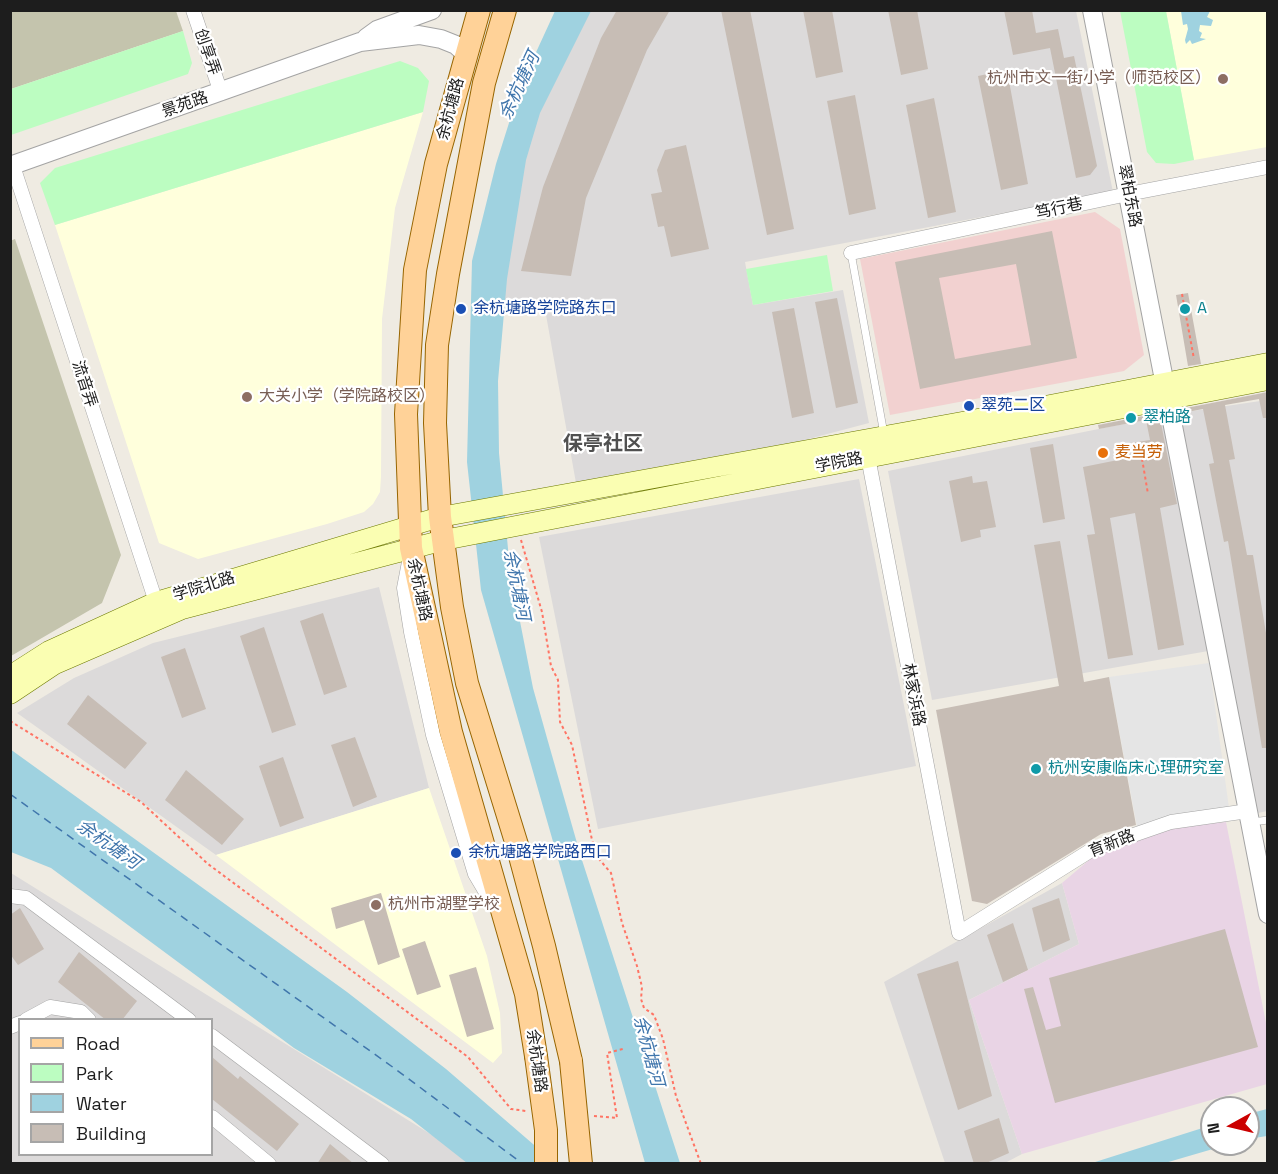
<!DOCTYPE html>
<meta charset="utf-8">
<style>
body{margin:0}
#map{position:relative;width:1278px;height:1174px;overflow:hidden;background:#efebe2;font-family:"Space Grotesk",sans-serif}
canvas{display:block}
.frame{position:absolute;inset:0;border:12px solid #1d1d1d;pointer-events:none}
.legend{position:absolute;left:18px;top:1018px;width:195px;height:138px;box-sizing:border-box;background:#fff;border:2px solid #a5a5a5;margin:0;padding:8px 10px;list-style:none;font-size:18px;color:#1d1d1d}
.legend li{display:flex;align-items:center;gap:12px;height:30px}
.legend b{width:30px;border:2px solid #a5a5a5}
.north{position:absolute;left:1200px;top:1096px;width:60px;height:60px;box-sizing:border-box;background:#fff;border:2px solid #a5a5a5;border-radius:50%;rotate:262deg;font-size:16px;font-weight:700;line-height:24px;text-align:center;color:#1d1d1d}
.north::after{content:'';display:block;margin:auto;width:21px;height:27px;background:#cb0000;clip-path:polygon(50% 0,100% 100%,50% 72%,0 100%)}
</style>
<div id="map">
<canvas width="1278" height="1174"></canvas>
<div class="frame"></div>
<ul class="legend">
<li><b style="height:8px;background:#ffd298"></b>Road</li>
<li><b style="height:16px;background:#bcfdc1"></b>Park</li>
<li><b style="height:16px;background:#9fd2e0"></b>Water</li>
<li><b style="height:16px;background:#c7bdb5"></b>Building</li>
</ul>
<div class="north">N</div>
</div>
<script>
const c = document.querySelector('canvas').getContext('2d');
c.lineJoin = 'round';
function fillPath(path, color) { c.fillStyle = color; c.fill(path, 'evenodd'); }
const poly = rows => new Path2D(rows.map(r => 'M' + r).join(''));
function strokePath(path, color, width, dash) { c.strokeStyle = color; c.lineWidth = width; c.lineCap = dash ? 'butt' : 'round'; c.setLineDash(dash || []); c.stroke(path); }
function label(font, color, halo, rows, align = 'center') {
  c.font = font + ' "Space Grotesk","Noto Sans SC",sans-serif'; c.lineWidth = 4.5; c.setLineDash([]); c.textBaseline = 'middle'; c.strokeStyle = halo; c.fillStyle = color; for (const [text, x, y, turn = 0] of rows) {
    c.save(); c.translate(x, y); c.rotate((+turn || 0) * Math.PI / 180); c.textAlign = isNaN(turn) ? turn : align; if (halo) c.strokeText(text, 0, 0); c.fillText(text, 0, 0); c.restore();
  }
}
const residential = poly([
 [583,11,1076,11,1113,192,745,262,753,305,843,290,869,423,778,447,576,483,543,298,495,308,534,106],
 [1267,400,1267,811,1258,813,1225,648,932,700,888,471,1179,413],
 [859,479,916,766,598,829,539,537],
 [379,587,429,788,216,855,17,713,74,678,153,643],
 [11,873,477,1163,11,1163],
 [20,1020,212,1020,212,1154,20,1154],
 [1062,883,1079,944,969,1000,1022,1154,1005,1163,945,1163,884,982]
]);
const commercial = poly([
 [1095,212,1120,229,1144,355,1124,371,890,415,860,259]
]);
const industrial = poly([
 [1226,822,1267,1028,1267,1084,1022,1154,969,1000,1079,944,1062,883,1095,855,1178,827]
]);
const education = poly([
 [1166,11,1267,11,1267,147,1194,160],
 [423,112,395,208,382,319,381,476,380,492,373,504,364,512,327,524,198,559,159,543,55,225],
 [429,788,487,956,500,1013,502,1053,493,1063,216,855]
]);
const construction = poly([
 [10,11,176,11,183,31,11,89],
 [15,239,121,555,102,603,11,656,10,241]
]);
const park = poly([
 [1120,11,1166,11,1194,160,1174,164,1156,163,1147,152],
 [183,31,192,63,188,74,11,135,11,89],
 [400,61,418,68,429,81,423,112,55,225,40,183,55,168],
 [827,255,833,291,753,305,746,269]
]);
const parking = poly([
 [1209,663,1229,808,1175,815,1137,827,1109,677]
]);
const water = poly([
 [555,11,591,11,540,113,526,160,507,279,498,381,499,453,510,570,533,688,547,738,581,857,680,1163,645,1163,481,590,467,462,472,261,496,164,521,85],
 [1181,11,1210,11,1207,17,1213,20,1211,26,1200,25,1199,31,1202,33,1200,38,1206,39,1192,44,1190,40,1186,44,1185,40,1188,29,1187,24,1183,25],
 [10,749,347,992,446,1069,555,1163,467,1163,411,1119,294,1048,51,868,11,852],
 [1267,1109,1267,1136,1248,1139,1248,1114],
 [1212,1125,1212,1144,1230,1144,1165,1163,1092,1163]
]);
const ferry = poly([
 [10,794,394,1068,523,1164]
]);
const building = poly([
 [617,10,670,10,647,50,586,198,571,276,521,271,543,187,601,38],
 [721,10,750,10,794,229,767,235],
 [803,10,832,10,843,72,816,78],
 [888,10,917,10,928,69,901,75],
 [1004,10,1032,10,1036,33,1058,29,1064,58,1074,56,1097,166,1090,175,1076,178,1050,48,1013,55],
 [1007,70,1028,184,1001,190,978,76],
 [855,95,876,209,849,215,827,101],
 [934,98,956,212,928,218,906,105],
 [686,145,709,249,671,257,664,226,658,227,651,194,662,192,657,170,665,150],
 [1052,231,1077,358,920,389,895,262],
 [1016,264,1031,345,955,359,939,278],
 [1188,293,1201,364,1188,366,1176,295],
 [837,298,858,403,836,408,815,302],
 [794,308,814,413,792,418,772,312],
 [1268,392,1268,418,1263,418,1259,399,1225,405,1235,459,1229,460,1247,555,1253,555,1268,645,1268,748,1262,748,1228,541,1224,542,1209,464,1214,463,1203,409,1182,413,1181,409],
 [1159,413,1177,504,1160,508,1184,645,1158,650,1135,513,1110,518,1133,655,1108,659,1087,535,1095,534,1083,467,1133,457,1131,443,1150,440,1146,420,1099,429,1098,425],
 [1053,444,1065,519,1043,523,1030,448],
 [972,476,973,483,987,481,996,527,980,530,981,537,961,542,949,481],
 [1060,541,1084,682,1109,677,1136,825,1101,834,987,904,972,901,936,710,1059,686,1034,545],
 [323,613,347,687,324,695,300,621],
 [264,627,296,725,272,733,240,636],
 [185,648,206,709,182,718,161,657],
 [88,695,147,743,125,769,67,724],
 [355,737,377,797,353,807,331,745],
 [283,757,304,818,280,827,259,766],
 [186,770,244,819,222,845,165,800],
 [381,893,400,957,378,965,364,920,336,929,331,908],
 [1059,898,1070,940,1043,952,1032,908],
 [20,908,44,949,18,965,10,954,10,915],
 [1013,923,1028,970,1003,982,987,935],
 [1225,929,1258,1047,1055,1103,1024,989,1033,987,1046,1030,1061,1026,1049,978],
 [425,941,441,987,417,995,402,949],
 [79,952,137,1001,122,1020,106,1020,58,982],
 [958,961,992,1096,958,1110,917,974],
 [476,967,494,1029,467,1037,449,975],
 [212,1057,238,1079,240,1076,299,1124,277,1151,212,1099],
 [999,1118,1009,1153,984,1164,974,1164,964,1131],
 [330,1144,354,1164,317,1164]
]);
const path = poly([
 [1182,294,1194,359],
 [1140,447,1148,494],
 [521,540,542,612,551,666,558,680,560,722,572,745,592,840,599,859,611,873,622,923,637,966,642,987,641,999,644,1008,654,1015,663,1039,676,1096,701,1164],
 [10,721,141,802,208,864,468,1057,511,1109,526,1111],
 [594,1116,617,1118,607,1053,623,1049]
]);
const service = poly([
 [851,253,884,434],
 [1252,822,1268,820]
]);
const minor = poly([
 [193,10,221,93],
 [13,166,156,602],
 [851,253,1128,194,1268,167],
 [868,457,959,933,1093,849,1171,822,1248,811],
 [409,562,404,588,411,632,433,735,475,874,494,906],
 [10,896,26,898,189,1020],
 [26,1020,50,1007,81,1012,89,1020],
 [10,1027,20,1023],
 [212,1036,382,1164],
 [212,1117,269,1164]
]);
const tertiary = poly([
 [1092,10,1268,914],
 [366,38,377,30,432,10],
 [10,166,360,42,419,35,441,39,456,45,466,54]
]);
const secondary = poly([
 [10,676,49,651,156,602,440,517,962,422,1268,363],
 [10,694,55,664,182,609,444,540,1268,380]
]);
const primary = poly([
 [479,10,436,164,415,270,406,414,411,548,451,732,526,994,536,1056],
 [505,10,484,83,448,274,437,345,435,423,440,517,452,607,467,683,517,845,544,946,571,1061]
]);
const primaryBridge = poly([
 [536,1056,546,1130,546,1164],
 [571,1061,581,1164]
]);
const markers = [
 [1223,79,6,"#8d6e63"],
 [461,309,6,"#1a4fb4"],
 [1185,309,6,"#0f9aa8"],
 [247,397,6,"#8d6e63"],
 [969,406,6,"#1a4fb4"],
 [1131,418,6,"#0f9aa8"],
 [1103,453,6,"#e8710a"],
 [1036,769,6,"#0f9aa8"],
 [456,853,6,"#1a4fb4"],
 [376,905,6,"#8d6e63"]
];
const streetNames = [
 ["创享弄",207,52,71],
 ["景苑路",185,105,-19],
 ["余杭塘路",451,109,-75],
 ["翠柏东路",1129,196,79],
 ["笃行巷",1059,209,-12],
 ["流音弄",84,384,72],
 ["学院路",839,463,-11],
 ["学院北路",204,587,-17],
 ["余杭塘路",419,590,78],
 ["林家浜路",913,695,79],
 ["育新路",1112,844,-22],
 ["余杭塘路",536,1061,82]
];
const educationNames = [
 ["杭州市文一街小学（师范校区）",1211,79,"right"],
 ["大关小学（学院路校区）",259,397],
 ["杭州市湖墅学校",388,905]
];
const transitNames = [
 ["余杭塘路学院路东口",473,309],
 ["翠苑二区",981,406],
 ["余杭塘路学院路西口",468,853]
];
const cultureNames = [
 ["A",1197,309],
 ["翠柏路",1143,418],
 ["杭州安康临床心理研究室",1048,769]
];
const foodNames = [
 ["麦当劳",1115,453]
];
const waterNames = [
 ["余杭塘河",520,86,-65],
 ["余杭塘河",516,585,79],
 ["余杭塘河",108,845,35],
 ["余杭塘河",648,1051,75]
];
const quarterNames = [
 ["保亭社区",603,445]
];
fillPath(residential, '#dcdada');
fillPath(commercial, '#f2d1d0');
fillPath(industrial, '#e9d4e5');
fillPath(education, '#ffffdc');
fillPath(construction, '#c4c4ad');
fillPath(park, '#bcfdc1');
fillPath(parking, '#e5e5e5');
fillPath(water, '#9fd2e0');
strokePath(ferry, '#4076ac', 1.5, [8, 6]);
fillPath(building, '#c7bdb5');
strokePath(service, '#a4a4a4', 8);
strokePath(minor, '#a4a4a4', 15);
strokePath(tertiary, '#a4a4a4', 20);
strokePath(secondary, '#6c7900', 21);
strokePath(primary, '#976500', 24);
strokePath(path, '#ff7464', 2, [3, 3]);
strokePath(service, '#fff', 7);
strokePath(minor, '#fff', 14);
strokePath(tertiary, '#fff', 18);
strokePath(secondary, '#fafeb2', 20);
strokePath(primary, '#ffd298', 22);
strokePath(primaryBridge, '#976500', 24, []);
strokePath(primaryBridge, '#ffd298', 22);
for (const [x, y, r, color] of markers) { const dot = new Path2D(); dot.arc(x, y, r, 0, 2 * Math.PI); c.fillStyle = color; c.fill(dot); strokePath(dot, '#fff', 2); }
label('16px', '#1d1d1d', '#fff', streetNames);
label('16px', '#785e54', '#fff', educationNames, 'left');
label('16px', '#164399', '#fff', transitNames, 'left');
label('16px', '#0d838f', '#fff', cultureNames, 'left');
label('16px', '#c56008', '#fff', foodNames, 'left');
label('italic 18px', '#4076ac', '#fff', waterNames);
label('bold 20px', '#505050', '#fff', quarterNames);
</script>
